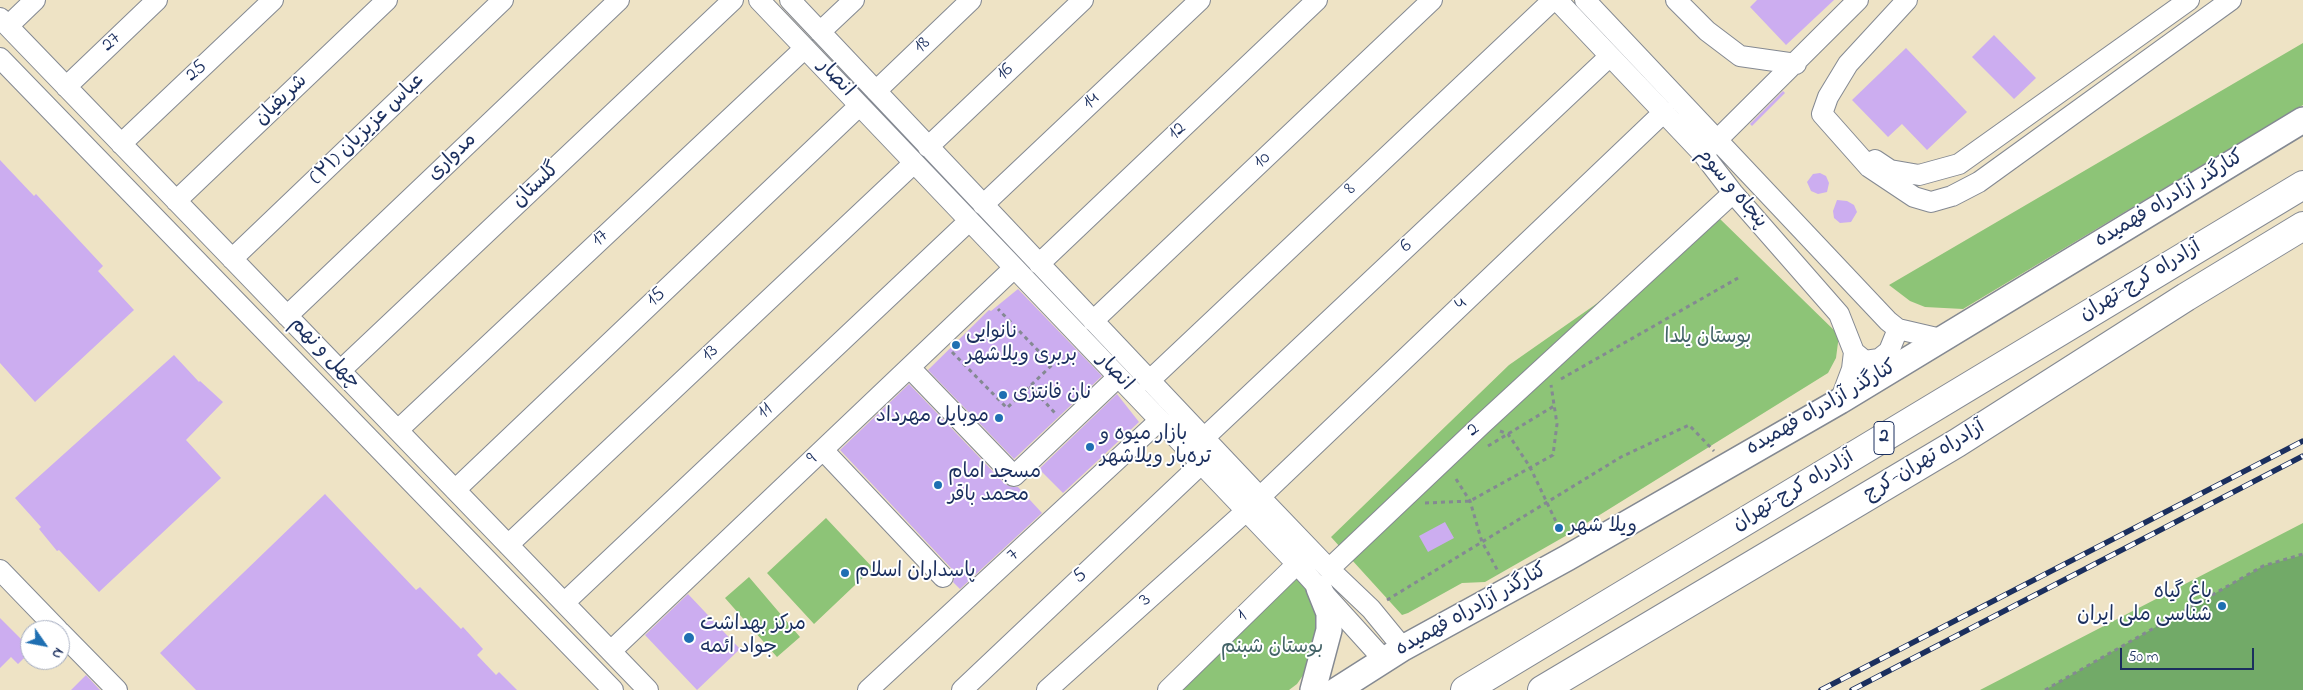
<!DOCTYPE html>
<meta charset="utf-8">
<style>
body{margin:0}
#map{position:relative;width:2303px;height:690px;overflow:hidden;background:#eee3c5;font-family:"Indie Flower",sans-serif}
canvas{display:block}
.north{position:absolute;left:20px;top:620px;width:50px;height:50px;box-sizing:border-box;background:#fff;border:1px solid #a4acbf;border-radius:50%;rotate:123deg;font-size:14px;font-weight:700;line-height:20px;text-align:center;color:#1b2f5e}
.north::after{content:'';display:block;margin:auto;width:18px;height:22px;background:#1f6fb2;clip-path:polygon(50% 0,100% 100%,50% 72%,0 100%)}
.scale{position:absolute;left:2120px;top:648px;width:134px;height:22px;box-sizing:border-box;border:2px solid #1b2f5e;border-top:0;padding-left:6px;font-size:15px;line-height:18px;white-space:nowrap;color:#1b2f5e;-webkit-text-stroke:4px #fff;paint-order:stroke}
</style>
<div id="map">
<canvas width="2303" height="690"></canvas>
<div class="north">N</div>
<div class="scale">50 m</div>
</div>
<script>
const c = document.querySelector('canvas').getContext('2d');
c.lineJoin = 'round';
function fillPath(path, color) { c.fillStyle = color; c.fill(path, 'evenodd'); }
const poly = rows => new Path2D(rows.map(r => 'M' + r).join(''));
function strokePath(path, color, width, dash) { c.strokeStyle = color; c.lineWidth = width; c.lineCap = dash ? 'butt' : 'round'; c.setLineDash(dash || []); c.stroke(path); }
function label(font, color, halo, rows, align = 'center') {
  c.font = font + ' "Indie Flower","Playpen Sans Arabic",sans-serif'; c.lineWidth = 4; c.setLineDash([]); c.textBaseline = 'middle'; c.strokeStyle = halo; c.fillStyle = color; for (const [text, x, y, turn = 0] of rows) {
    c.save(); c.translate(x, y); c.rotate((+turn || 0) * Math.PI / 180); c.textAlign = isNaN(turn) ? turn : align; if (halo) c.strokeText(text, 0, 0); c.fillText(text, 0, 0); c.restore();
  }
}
const green = poly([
 [2303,43,2303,105,1963,309,1925,307,1910,301,1889,285],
 [1719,218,1839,335,1836,358,1828,373,1569,534,1485,582,1462,583,1408,613,1402,615,1331,537,1509,365],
 [826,518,873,568,814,624,767,573],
 [2303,523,2303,690,1980,690],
 [1296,573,1314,596,1319,633,1306,671,1297,684,1289,690,1171,690],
 [749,577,800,637,777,657,725,598]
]);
const forest = poly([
 [2303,555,2303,690,2045,690,2263,566]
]);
const building = poly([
 [1757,0,1834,0,1786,45,1750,7],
 [1994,35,2036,78,2014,99,1972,57],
 [1906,48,1967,112,1927,150,1902,124,1888,137,1852,100],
 [1783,91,1785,93,1752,126,1750,124],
 [0,160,34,196,36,194,103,266,98,271,134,310,35,402,0,363],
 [1820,173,1826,176,1829,183,1827,192,1818,194,1811,191,1807,182,1813,174],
 [1837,200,1847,201,1854,205,1857,212,1851,222,1840,223,1834,218,1833,211],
 [1018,289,1102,376,1014,459,928,370,989,310,991,311],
 [174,355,199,382,200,381,223,402,186,440,221,478,99,592,59,550,57,551,39,529,41,527,15,498],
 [909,384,1005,484,1011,487,1018,487,1042,513,960,589,953,582,955,575,952,569,840,450],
 [1117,394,1139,422,1063,493,1039,469],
 [325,494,416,590,420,587,461,629,463,627,483,649,477,655,496,675,499,672,517,690,196,690,160,653],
 [1445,522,1454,538,1428,552,1419,536],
 [688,594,740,649,697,690,645,635],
 [0,618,30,648,30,652,18,664,11,657,0,668],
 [86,675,100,690,71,690]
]);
const path = poly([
 [952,352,1007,408,1052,365,998,309],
 [1561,379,1738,278],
 [1030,386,1055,413],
 [1500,431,1508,434,1530,467,1559,528],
 [1488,446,1554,406],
 [1456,479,1470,501,1482,542,1499,573],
 [1425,503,1470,501,1553,455,1557,424,1551,385],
 [1387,600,1621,457,1689,425,1714,451],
 [2045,690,2263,566,2303,554]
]);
const minor = poly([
 [759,0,1297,564,1384,660],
 [790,0,1260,497,1329,569,1371,609,1403,648],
 [1557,0,1703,154,1733,193,1839,314,1854,352,1852,369,1840,401],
 [1585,0,1888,321,1898,329,1941,339],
 [1676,0,1707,31,1740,56,1796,64],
 [1907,0,1848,64,1828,97,1822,114,1869,167,1914,197,1931,202,1952,196,1979,182,2231,0],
 [0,18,648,690],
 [8,26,35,0],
 [820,32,854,0],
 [0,58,613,690],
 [66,87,157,0],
 [876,91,971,0],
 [121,144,273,0],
 [928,147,1083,0],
 [1708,149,1858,0],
 [1875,160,1890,170,1919,175,1959,164,2189,0],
 [176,201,387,0],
 [983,205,1200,0],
 [232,259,503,0],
 [1039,264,1317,0],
 [287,316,619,0],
 [1093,321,1432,0],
 [1854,352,1865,361,1879,359,1889,351,1898,329],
 [910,368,1014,476,1118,377],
 [340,371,733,0],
 [1149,381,1553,0],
 [398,430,805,48],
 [1204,438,1610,56],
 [823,450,943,577],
 [455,490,859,106],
 [1260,497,1664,112],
 [508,545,914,163],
 [1329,569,1481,425,1733,193],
 [0,570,58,630],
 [564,603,969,221],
 [60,632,117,690],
 [611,651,1014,268],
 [868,690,1159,421],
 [962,690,1200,465],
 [1047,690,1245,512],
 [1168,690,1297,564]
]);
const major = poly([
 [1313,690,1329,630,1329,613,1319,588],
 [1337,690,1403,648,1567,558,1840,401,2303,120]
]);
const highway = poly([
 [1465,690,2303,185],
 [1542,690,1957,443,2186,297,2303,226]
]);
const rail = poly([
 [1821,690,2303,441],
 [1852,690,2303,456]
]);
const markers = [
 [956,345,5,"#1f6fb2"],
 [1003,395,5,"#1f6fb2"],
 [999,418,5,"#1f6fb2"],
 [1090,447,5,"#1f6fb2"],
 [938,485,5,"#1f6fb2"],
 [1559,528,5,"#1f6fb2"],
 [845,573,5,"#1f6fb2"],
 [2222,606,5,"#1f6fb2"],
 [689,638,6,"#1f6fb2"]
];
const shields = [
 [1884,438,20]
];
const shieldNames = [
 ["2",1884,438]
];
const streetNames = [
 ["27",112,43,-44],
 ["18",923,46,-44],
 ["25",197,72,-43],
 ["16",1006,73,-43],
 ["انصار",835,79,47],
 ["شریفیان",282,101,-44],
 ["14",1092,102,-43],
 ["عباس عزیزیان (۲۱)",368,130,-44],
 ["12",1178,132,-44],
 ["مدواری",453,158,-44],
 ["10",1263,161,-43],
 ["گلستان",537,186,-43],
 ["پنجاه و سوم",1731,189,50],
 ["8",1351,190,-43],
 ["کنارگذر آزادراه فهمیده",2170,200,-31],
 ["17",601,239,-43],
 ["6",1407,247,-43],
 ["آزادراه کرج-تهران",2141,282,-31],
 ["15",657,298,-44],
 ["4",1462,305,-44],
 ["چهل و نهم",324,354,46],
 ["13",711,354,-43],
 ["انصار",1114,373,47],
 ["کنارگذر آزادراه فهمیده",1822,409,-30],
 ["11",766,412,-43],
 ["2",1474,431,-43],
 ["9",813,460,-44],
 ["آزادراه تهران-کرج",1925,462,-31],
 ["آزادراه کرج-تهران",1794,492,-31],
 ["7",1014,556,-43],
 ["5",1081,577,-43],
 ["3",1146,601,-42],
 ["کنارگذر آزادراه فهمیده",1472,611,-29],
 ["1",1243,617,-44]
];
const poiNames = [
 ["نانوایی",966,334],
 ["بربری ویلاشهر",966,357],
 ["نان فانتزی",1013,395],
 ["موبایل مهرداد",989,418,"right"],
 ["بازار میوه و",1100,436],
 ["تره‌بار ویلاشهر",1100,459],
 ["مسجد امام",948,474],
 ["محمد باقر",948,497],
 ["ویلا شهر",1569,528],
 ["پاسداران اسلام",855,573],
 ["باغ گیاه‌",2212,594,"right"],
 ["شناسی ملی ایران",2212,617,"right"],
 ["مرکز بهداشت",700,626],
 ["جواد ائمه",700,649]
];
const parkNames = [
 ["بوستان یلدا",1708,339],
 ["بوستان شبنم",1272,649]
];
fillPath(green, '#8dc477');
fillPath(forest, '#72aa68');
fillPath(building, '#ccadf0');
strokePath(minor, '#848992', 22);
strokePath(major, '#848992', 28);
strokePath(highway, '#848992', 30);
strokePath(path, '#848992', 3, [4, 4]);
strokePath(minor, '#fff', 20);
strokePath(major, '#fff', 25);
strokePath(highway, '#fff', 28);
strokePath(rail, '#1b2f5e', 5.5);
strokePath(rail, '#fff', 4, [11]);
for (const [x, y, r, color] of markers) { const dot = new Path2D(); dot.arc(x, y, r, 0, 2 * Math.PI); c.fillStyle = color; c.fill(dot); strokePath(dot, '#fff', 2); }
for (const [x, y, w] of shields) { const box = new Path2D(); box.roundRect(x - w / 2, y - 16.5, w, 33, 4); c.fillStyle = '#fff'; c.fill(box); strokePath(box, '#1b2f5e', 1); }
label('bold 19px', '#1b2f5e', null, shieldNames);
label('20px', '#1b2f5e', '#fff', streetNames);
label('20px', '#1b2f5e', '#fff', poiNames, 'left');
label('20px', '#436367', '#fff', parkNames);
</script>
